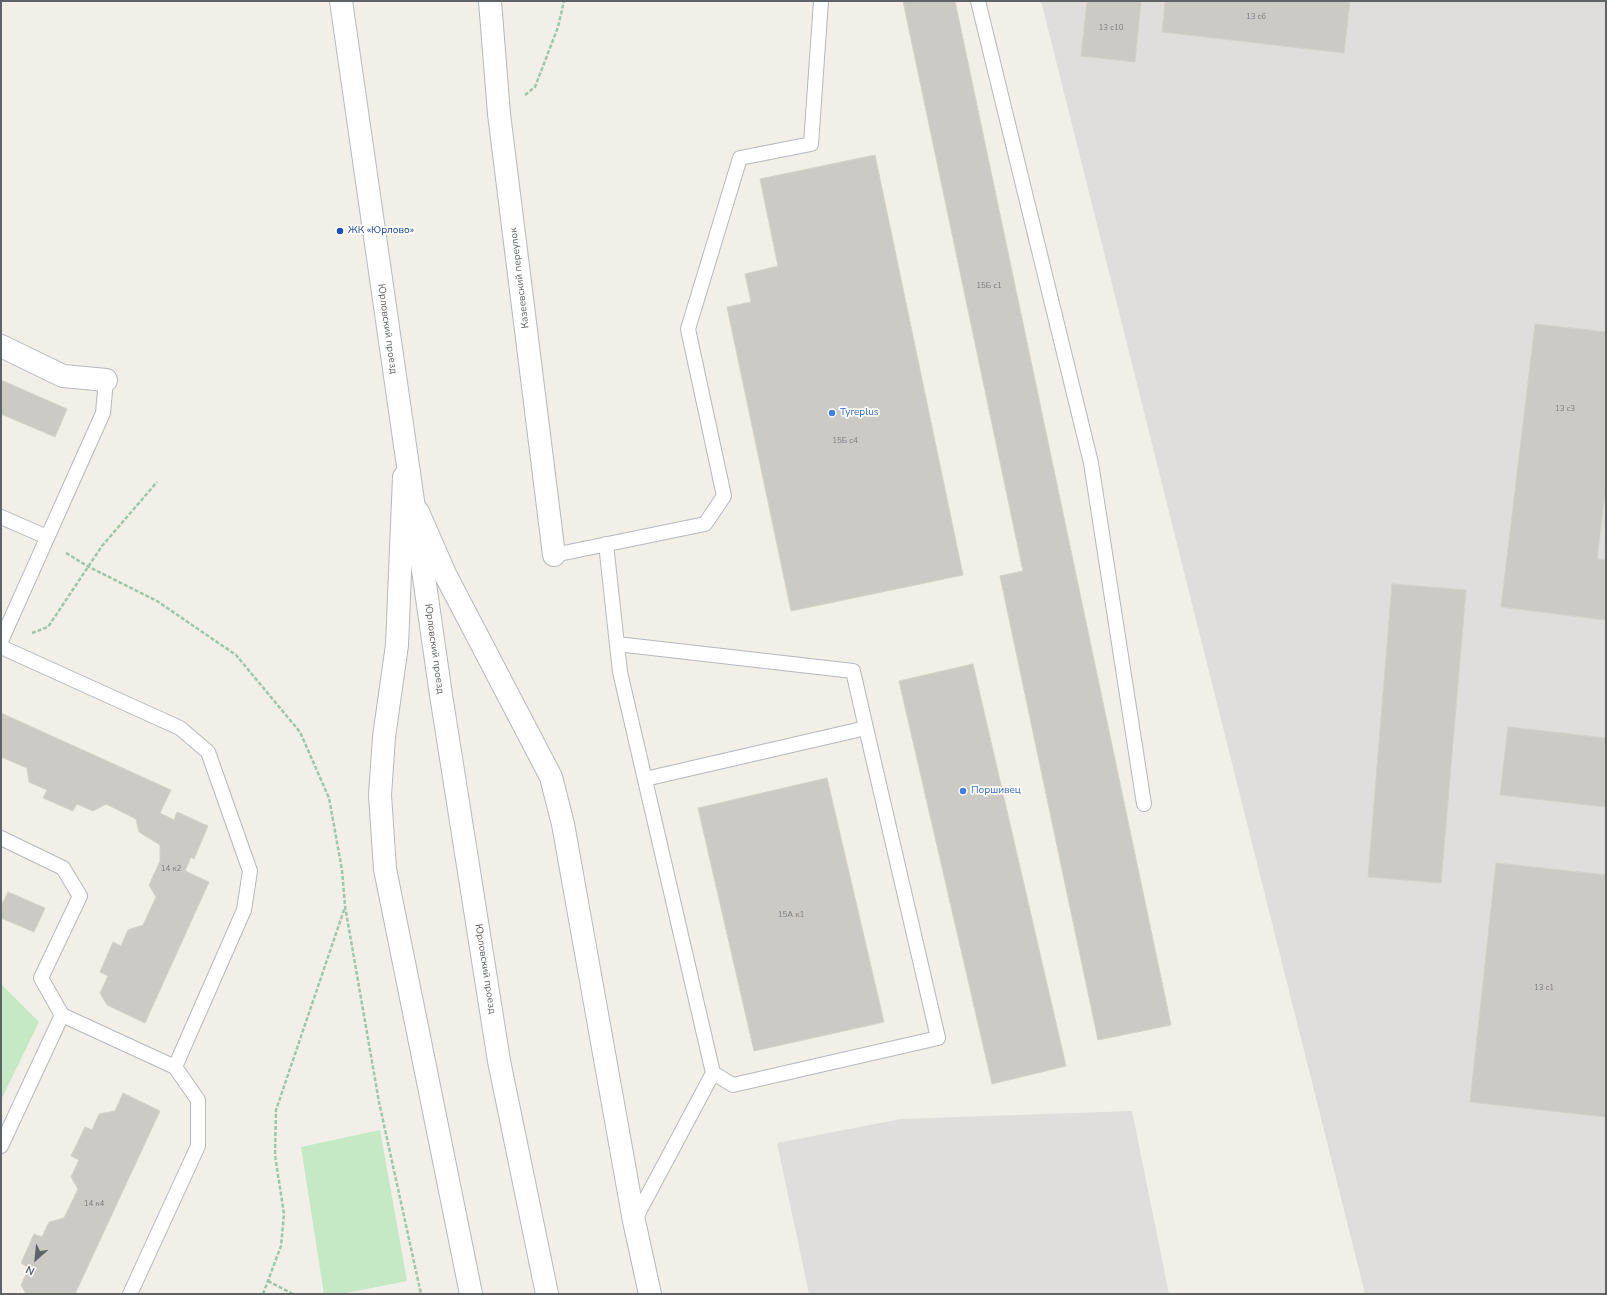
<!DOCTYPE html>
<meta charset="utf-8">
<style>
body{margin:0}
#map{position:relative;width:1607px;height:1295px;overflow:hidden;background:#f1efe8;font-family:"Nunito Sans",sans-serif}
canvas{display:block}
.frame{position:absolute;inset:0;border:2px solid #5f6368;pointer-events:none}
.north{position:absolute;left:16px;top:1239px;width:40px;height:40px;-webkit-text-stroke:3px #fff;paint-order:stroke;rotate:207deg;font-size:11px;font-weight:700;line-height:16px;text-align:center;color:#5f6368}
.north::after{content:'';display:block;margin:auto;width:14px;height:18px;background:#5f6368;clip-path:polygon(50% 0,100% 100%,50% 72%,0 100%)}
</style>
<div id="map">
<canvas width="1607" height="1295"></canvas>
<div class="frame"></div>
<div class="north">N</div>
</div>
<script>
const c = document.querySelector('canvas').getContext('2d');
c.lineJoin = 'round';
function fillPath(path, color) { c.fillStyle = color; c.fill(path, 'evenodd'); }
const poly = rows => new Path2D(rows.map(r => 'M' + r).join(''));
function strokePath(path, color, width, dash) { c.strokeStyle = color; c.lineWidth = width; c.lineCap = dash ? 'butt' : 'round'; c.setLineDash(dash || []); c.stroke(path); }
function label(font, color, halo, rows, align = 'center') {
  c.font = font + ' "Nunito Sans",sans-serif'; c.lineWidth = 3.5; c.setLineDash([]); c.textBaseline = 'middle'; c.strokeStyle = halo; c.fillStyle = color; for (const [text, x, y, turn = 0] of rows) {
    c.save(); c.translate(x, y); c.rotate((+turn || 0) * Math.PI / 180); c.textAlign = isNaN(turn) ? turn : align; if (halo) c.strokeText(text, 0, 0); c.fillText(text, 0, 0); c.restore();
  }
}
const industrial = poly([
 [1041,1,1606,1,1606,1294,1365,1294],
 [1132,1111,1169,1294,809,1294,777,1143,901,1119]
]);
const green = poly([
 [1,984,39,1022,1,1100],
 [380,1130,407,1281,341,1294,324,1294,301,1147]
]);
const building = poly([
 [903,1,955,1,1171,1025,1098,1040,1000,576,1023,571,903,1],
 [1087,1,1141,1,1135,62,1081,56,1087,1],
 [1165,1,1350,1,1344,53,1162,32,1165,1],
 [875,155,963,575,791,611,727,307,751,302,745,274,778,266,760,179,875,155],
 [1535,324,1606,332,1606,485,1597,559,1606,560,1606,620,1501,607,1535,324],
 [1,380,67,409,55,437,1,414,1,380],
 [1392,584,1466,590,1441,883,1368,877,1392,584],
 [973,664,1066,1066,992,1084,899,681,973,664],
 [1,713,171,790,160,813,174,820,177,812,208,826,194,859,191,857,185,871,209,882,145,1023,107,1005,100,993,108,976,100,972,113,942,121,946,128,930,143,925,156,897,149,885,160,861,160,845,139,832,136,819,106,804,93,811,77,804,73,811,43,798,47,790,29,782,27,768,1,757,1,713],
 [1508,727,1606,738,1606,807,1500,795,1508,727],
 [827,778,884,1022,754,1051,698,808,827,778],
 [1496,863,1606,875,1606,1117,1470,1102,1496,863],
 [8,892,45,908,34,932,1,918,1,906,8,892],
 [123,1093,160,1111,75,1294,26,1294,21,1285,29,1268,21,1263,34,1234,42,1237,49,1222,64,1218,78,1189,71,1177,79,1160,71,1156,85,1127,92,1130,99,1114,115,1111,123,1093]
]);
const path = poly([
 [525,95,535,87,558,27,564,1],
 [66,553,89,567,157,601,236,655,300,732,329,798,342,870,345,906,379,1102,421,1294],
 [32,633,48,627,102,546,157,482],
 [268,1281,293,1294],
 [263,1294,281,1246,284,1214,275,1155,276,1110,345,907]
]);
const lane = poly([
 [978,1,1091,463,1144,804],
 [1,517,47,537],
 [606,544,620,672,713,1073,634,1221],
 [554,555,705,524,724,496,688,329,740,158,811,144,821,1],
 [1,641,103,413,106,380],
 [617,644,853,671,866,728],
 [1,647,180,728,208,752,250,871,244,910,175,1067],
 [645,779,866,728,938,1038,733,1085,713,1073],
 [1,838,63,868,80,896,41,978,62,1015,175,1067,198,1100,198,1146,130,1294],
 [1,1146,62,1015]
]);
const street = poly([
 [490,1,499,114,554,555],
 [1,346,63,376,106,380],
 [404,477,397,645,384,737,380,795,385,869,471,1294],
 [418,512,445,574,551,777,563,824,634,1221,650,1294]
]);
const secondary = poly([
 [341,1,441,695,499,1061,547,1294]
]);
const markers = [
 [340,231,4,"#1a4fb4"],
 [832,413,4,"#3f7fe0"],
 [963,791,4,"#3f7fe0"]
];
const numberNames = [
 ["13 с6",1256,17],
 ["13 с10",1111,28],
 ["15Б с1",989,286],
 ["13 с3",1565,409],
 ["15Б с4",845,441],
 ["14 к2",171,869],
 ["15А к1",791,915],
 ["13 с1",1544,988],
 ["14 к4",94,1204]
];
const transitNames = [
 ["ЖК «Юрлово»",348,231]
];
const streetNames = [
 ["Казеевский переулок",520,278,-97],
 ["Юрловский проезд",387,329,82],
 ["Юрловский проезд",434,649,82],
 ["Юрловский проезд",485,969,81]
];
const shopNames = [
 ["Tyreplus",840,413],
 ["Поршивец",971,791]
];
fillPath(industrial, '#e0deda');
fillPath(green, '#c5e8c5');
fillPath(building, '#cccac5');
strokePath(building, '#d6d1c6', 1);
strokePath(lane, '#b5b8bc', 16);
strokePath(street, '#b5b8bc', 24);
strokePath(secondary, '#b6babf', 24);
strokePath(path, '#9cc7a9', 2.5, [4, 2]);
strokePath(lane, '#fff', 14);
strokePath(street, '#fff', 22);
strokePath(secondary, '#fff', 22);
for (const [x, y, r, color] of markers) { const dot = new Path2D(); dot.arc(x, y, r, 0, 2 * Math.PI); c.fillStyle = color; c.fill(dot); strokePath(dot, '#fff', 1.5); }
label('8px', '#7a7d7f', null, numberNames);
label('10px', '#164399', '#fff', transitNames, 'left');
label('10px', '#5f6368', '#fff', streetNames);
label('10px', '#366cbe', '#fff', shopNames, 'left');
</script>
